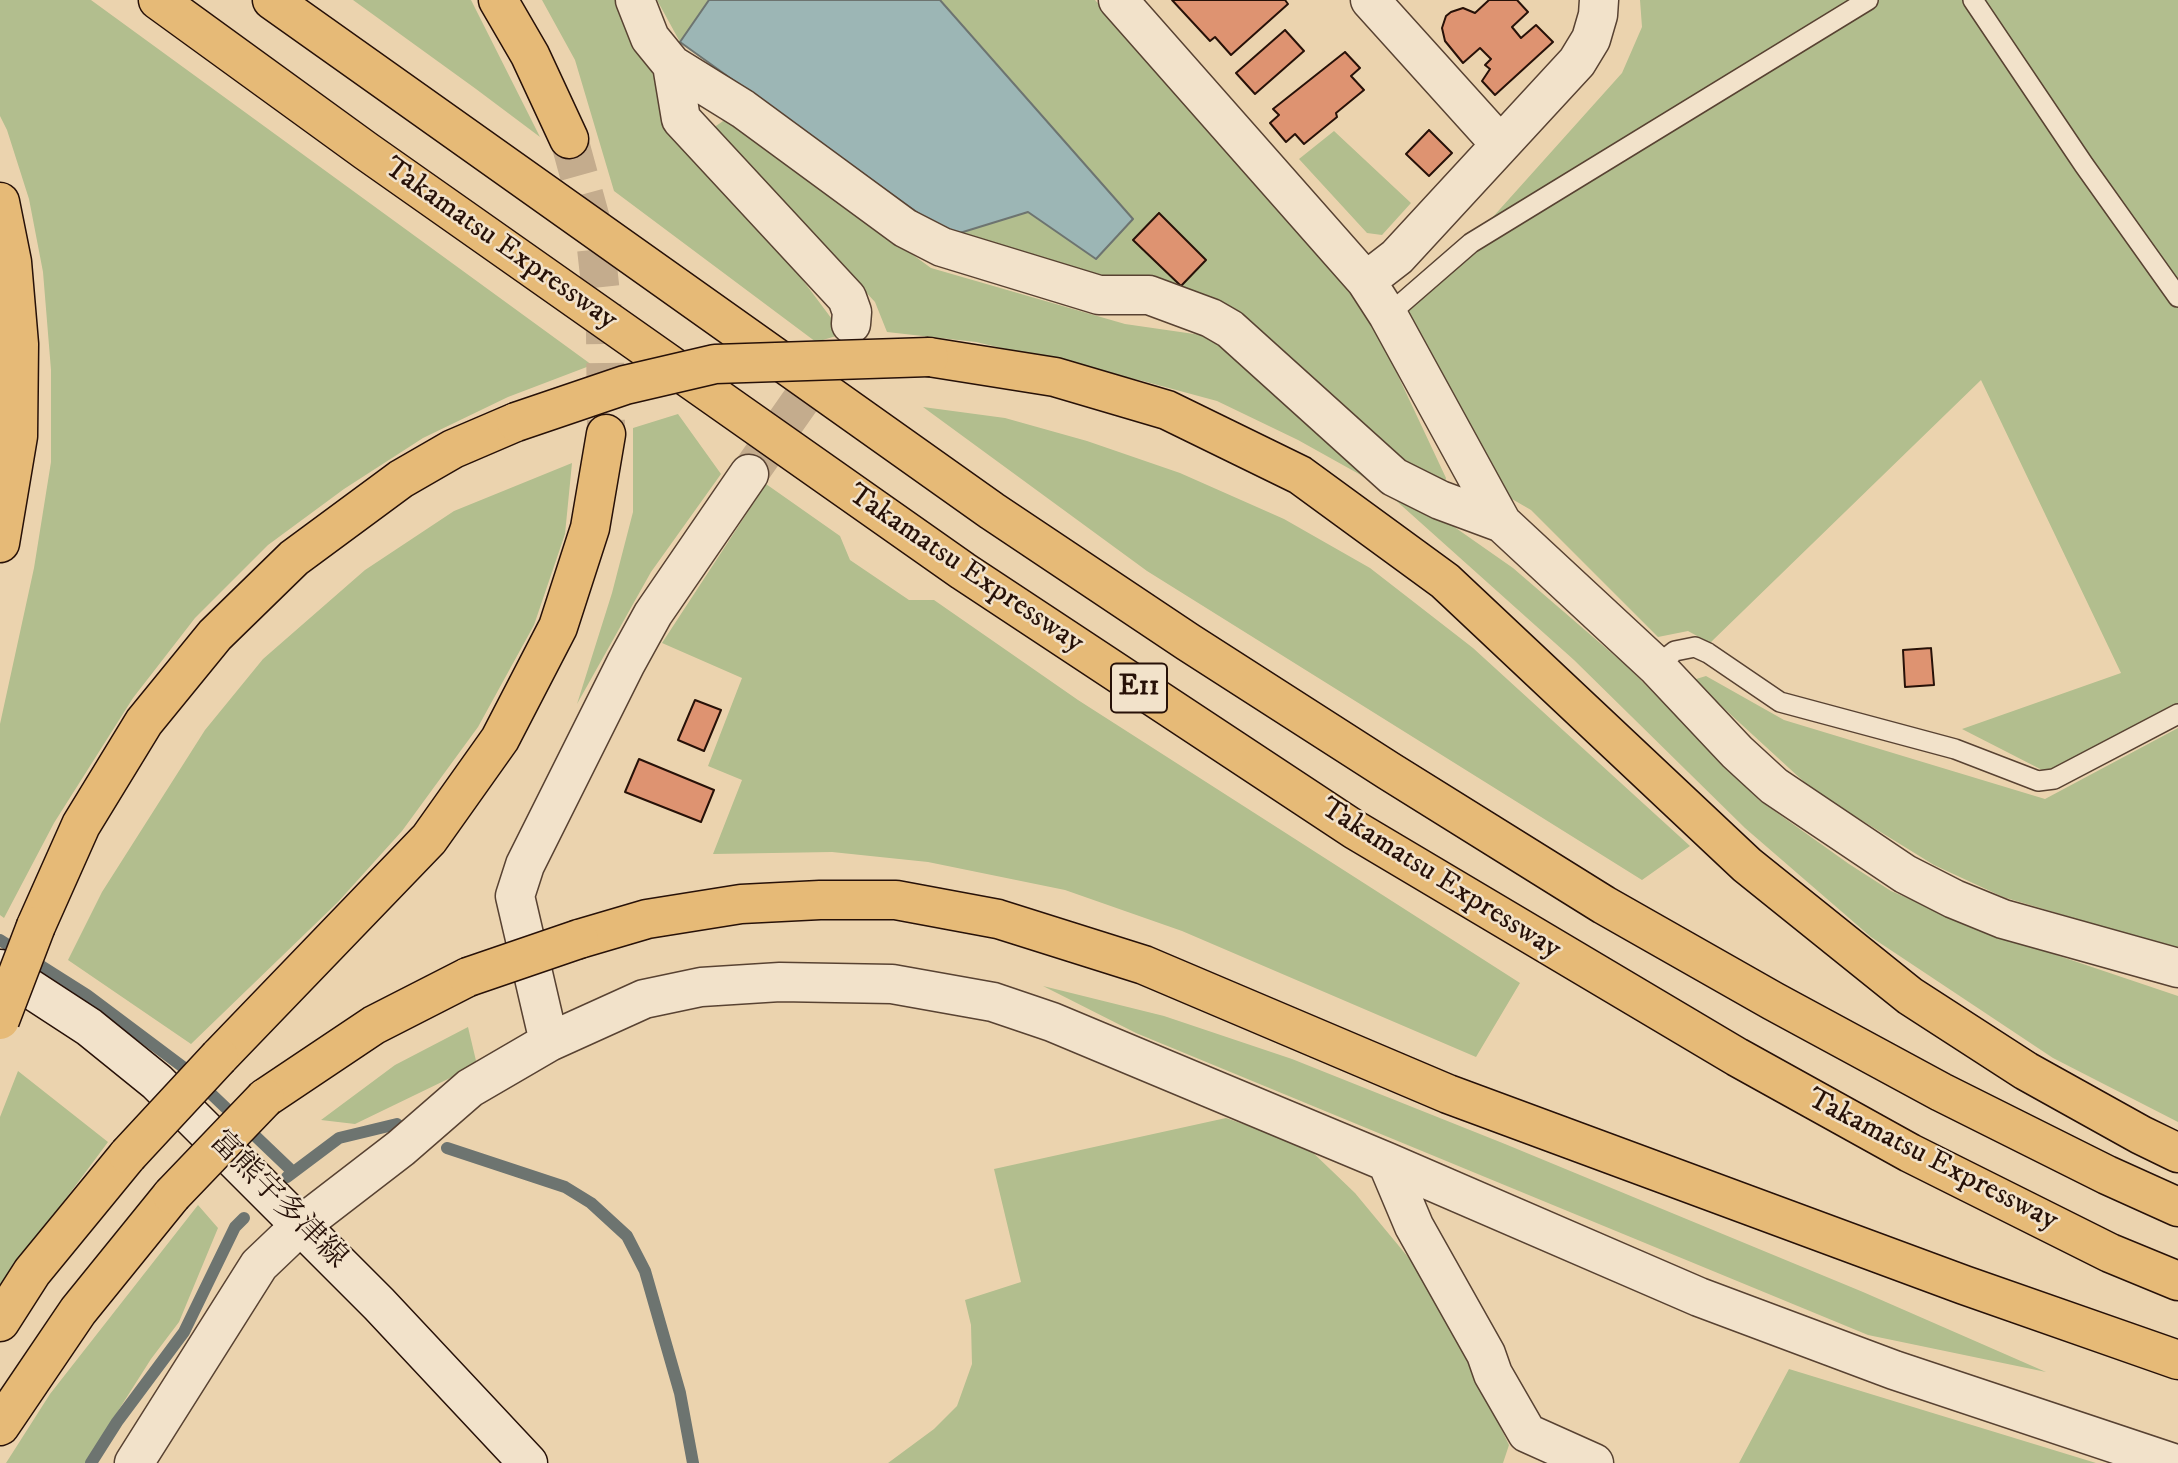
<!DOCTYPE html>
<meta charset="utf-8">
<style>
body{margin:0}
canvas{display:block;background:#ebd3ae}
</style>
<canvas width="2178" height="1463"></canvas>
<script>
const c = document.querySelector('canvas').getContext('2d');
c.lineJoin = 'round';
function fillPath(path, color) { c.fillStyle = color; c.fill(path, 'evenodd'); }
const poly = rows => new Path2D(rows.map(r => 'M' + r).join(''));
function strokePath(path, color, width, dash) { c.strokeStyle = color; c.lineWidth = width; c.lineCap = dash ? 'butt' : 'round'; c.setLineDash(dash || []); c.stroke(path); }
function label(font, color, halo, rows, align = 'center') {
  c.font = font + ' "IM FELL DW Pica","Noto Serif JP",serif'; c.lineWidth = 5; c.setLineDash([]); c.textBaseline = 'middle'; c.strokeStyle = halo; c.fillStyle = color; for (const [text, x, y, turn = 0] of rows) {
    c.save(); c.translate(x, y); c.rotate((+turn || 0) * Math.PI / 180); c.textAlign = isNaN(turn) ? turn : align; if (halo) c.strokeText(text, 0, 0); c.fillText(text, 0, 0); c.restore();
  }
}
const green = poly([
 [0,0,91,0,592,365,508,397,423,438,344,489,268,545,195,618,133,698,54,823,4,918,0,915,0,724,34,568,51,462,51,370,43,272,29,199,7,130,0,116],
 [353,0,471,0,540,137,476,89],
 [542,0,617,0,677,124,764,228,843,334,816,342,614,191,575,60],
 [657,0,709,0,680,42],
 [940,0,1095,0,1362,299,1446,478,1444,489,1406,466,1310,375,1214,301,1108,285,950,236,1028,212,1096,259,1133,219],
 [1640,0,2178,0,2178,706,2046,772,1962,729,2121,673,1981,380,1710,643,1688,631,1658,637,1531,510,1505,495,1405,315,1622,73,1642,27],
 [726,119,931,268,1125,324,1215,337,1392,497,1453,526,1513,568,1629,668,1759,800,1849,864,1891,891,1985,931,2178,996,2178,1122,2053,1058,1871,937,1745,828,1574,660,1392,497,1359,474,1298,440,1217,401,1143,381,976,342,887,332,875,302,713,128],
 [1334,131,1411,203,1382,235,1367,233,1299,159],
 [923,407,1005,418,1087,441,1180,473,1284,519,1370,568,1473,648,1690,846,1642,880,1147,571],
 [678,414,721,474,651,572,577,704,612,593,633,512,633,428],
 [572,463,565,534,534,625,478,727,402,831,338,902,191,1044,68,960,102,892,205,730,263,659,365,570,454,511],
 [766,484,840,536,850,560,909,600,934,600,1078,700,1520,983,1476,1057,1182,931,1065,890,928,862,832,852,713,854,742,780,708,766,742,678,662,643],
 [1706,676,1784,720,2045,799,2178,728,2178,949,2003,897,1934,865,1814,791,1693,680],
 [1043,986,1164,1016,1292,1059,1505,1144,1863,1292,2046,1372,1868,1335,1136,1033],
 [468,1027,477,1065,355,1124,321,1120,395,1065],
 [18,1071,108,1142,0,1287,0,1117],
 [1226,1118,1306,1146,1355,1193,1432,1286,1509,1445,1503,1463,888,1463,934,1429,957,1406,972,1364,971,1325,965,1300,1021,1282,994,1169],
 [198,1205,218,1228,179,1322,151,1359,85,1463,6,1463,50,1394],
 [1789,1369,2096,1463,1739,1463]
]);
const water = poly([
 [709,0,940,0,1133,219,1096,259,1028,212,950,236,680,42,709,0]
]);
const stream = poly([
 [0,940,87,995,183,1067,293,1172],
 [447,1148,565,1187,591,1203,627,1236,645,1271,680,1393,693,1463],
 [287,1177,339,1138,397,1124],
 [91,1463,117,1422,184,1332,235,1227,244,1218]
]);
const building = poly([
 [1172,0,1285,0,1288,4,1231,55,1215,37,1210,41,1172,0],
 [1489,0,1517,0,1528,12,1512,27,1521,38,1536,25,1553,42,1495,95,1482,81,1490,69,1485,65,1491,59,1480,48,1463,63,1445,41,1442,28,1446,16,1451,12,1463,8,1475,13,1489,0],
 [1285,30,1304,51,1255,94,1236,73,1285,30],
 [1345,52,1360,68,1351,76,1364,90,1336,113,1337,117,1304,144,1295,134,1286,142,1270,123,1279,115,1273,109,1345,52],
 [1429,130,1452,153,1429,176,1406,154,1429,130],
 [1159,213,1206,260,1181,286,1133,240,1159,213],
 [1931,648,1934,685,1905,687,1903,650,1931,648],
 [695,700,721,710,704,751,678,740,695,700],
 [639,759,714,790,701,822,625,792,639,759]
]);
const minorTunnel = poly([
 [749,474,832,356]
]);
const motorwayTunnel = poly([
 [569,139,594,230,605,330,606,434]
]);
const service = poly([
 [1973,0,2084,165,2178,297],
 [1388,315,1471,243,1868,0],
 [1656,666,1675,651,1695,647,1708,653,1780,702,1955,749,2038,781,2054,779,2178,714]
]);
const minor = poly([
 [635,0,650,38,672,65,743,109,905,228,942,247,1099,295,1149,295,1211,318,1230,329,1394,477,1440,500,1502,523],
 [1118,0,1366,281,1388,315,1502,523,1656,666,1737,752,1774,786,1905,874,1954,899,2003,919,2178,968],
 [1370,0,1500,144],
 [672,65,681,119,847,298,852,312,851,324],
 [1366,281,1397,257,1577,62,1591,39,1598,15,1599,0],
 [549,1042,515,896,525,865,626,663,653,614,749,474],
 [1387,1162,1414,1226,1486,1354,1493,1374,1527,1433,1594,1463],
 [134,1463,259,1265,301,1225,401,1148,470,1088,549,1042,644,999,701,987,780,982,892,984,993,1002,1052,1022,1387,1162,1699,1297,1894,1370,2173,1463]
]);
const secondary = poly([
 [0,969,89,1027,157,1082,379,1304,528,1463]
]);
const motorway = poly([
 [158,0,366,151,963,571,1355,830,1737,1057,1910,1153,2110,1253,2178,1281],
 [272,0,992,511,1188,642,1389,771,1604,905,1773,1001,1941,1092,2107,1175,2178,1207],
 [498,0,530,55,569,139],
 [0,202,12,262,19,344,18,436,0,543],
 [929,357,1055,377,1167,410,1300,475,1445,581,1747,865,1910,996,2026,1071,2141,1135,2178,1153],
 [36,926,81,825,144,722,215,635,294,558,401,479,453,449,516,422],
 [579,939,647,919,741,904,820,900,896,900,998,919,1144,965,1448,1094,1964,1285,2178,1360],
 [219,1057,429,839,500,739,558,627,590,528,606,434],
 [265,1098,374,1025,468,977],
 [0,1322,32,1272,128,1155],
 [0,1426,78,1311,172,1195]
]);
const motorwayBridge = poly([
 [516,422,625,385,715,364,929,357],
 [468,977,579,939],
 [0,1020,36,926],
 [128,1155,219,1057],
 [172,1195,265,1098]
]);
const shields = [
 [1139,688,56]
];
const shieldNames = [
 ["E11",1139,688]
];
const streetNames = [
 ["Takamatsu Expressway",500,245,35],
 ["Takamatsu Expressway",965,570,34],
 ["Takamatsu Expressway",1440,880,32],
 ["Takamatsu Expressway",1932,1161,27],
 ["富熊宇多津線",277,1201,45]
];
fillPath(green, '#b2be8e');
fillPath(water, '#9cb6b5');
strokePath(water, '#6d7470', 2);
strokePath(stream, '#6d7470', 12);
fillPath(building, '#de9371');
strokePath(building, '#271108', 2);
strokePath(minorTunnel, '#c4ac8d', 38, [38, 19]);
strokePath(motorwayTunnel, '#c4ac8d', 38, [38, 19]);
strokePath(service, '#584232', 22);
strokePath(minor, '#584232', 41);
strokePath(secondary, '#271108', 41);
strokePath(motorway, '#271108', 41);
strokePath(service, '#f2e2ca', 19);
strokePath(minor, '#f2e2ca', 38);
strokePath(secondary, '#f2e2ca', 38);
strokePath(motorway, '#e6ba77', 38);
strokePath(motorwayBridge, '#271108', 41, []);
strokePath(motorwayBridge, '#e6ba77', 38);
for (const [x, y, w] of shields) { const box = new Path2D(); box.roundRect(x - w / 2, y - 24.5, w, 49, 5); c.fillStyle = '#f2e2ca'; c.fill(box); strokePath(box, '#271108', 2); }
label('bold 28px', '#271108', null, shieldNames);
label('30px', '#271108', '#f2e2ca', streetNames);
</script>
